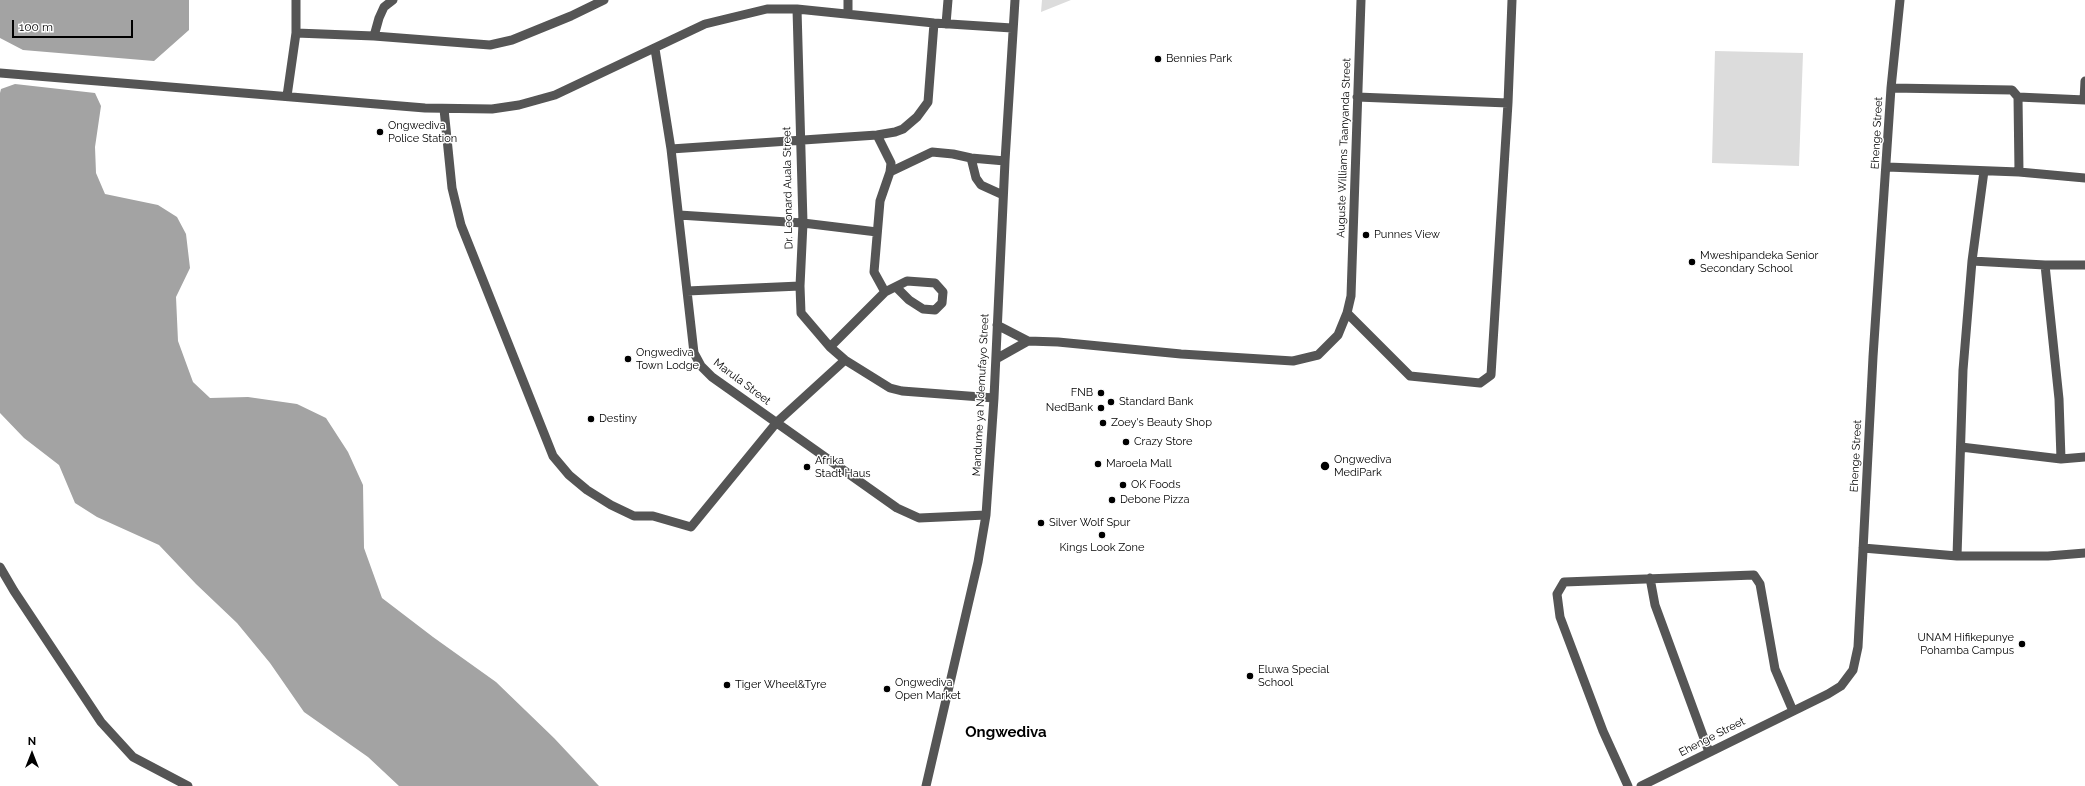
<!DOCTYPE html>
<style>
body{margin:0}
#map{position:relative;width:2085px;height:786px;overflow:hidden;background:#fff;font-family:Raleway,sans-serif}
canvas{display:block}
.north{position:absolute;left:12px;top:734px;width:40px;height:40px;-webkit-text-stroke:3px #fff;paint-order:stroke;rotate:0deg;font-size:11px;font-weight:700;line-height:16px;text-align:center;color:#000}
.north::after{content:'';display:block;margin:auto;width:14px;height:18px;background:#000;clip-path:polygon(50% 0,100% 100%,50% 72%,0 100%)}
.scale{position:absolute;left:12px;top:20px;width:121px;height:18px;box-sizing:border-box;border:2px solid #000;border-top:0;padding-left:5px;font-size:12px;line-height:14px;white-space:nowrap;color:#000;-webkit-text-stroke:3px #fff;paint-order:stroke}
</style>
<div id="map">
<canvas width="2085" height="786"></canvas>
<div class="north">N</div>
<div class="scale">100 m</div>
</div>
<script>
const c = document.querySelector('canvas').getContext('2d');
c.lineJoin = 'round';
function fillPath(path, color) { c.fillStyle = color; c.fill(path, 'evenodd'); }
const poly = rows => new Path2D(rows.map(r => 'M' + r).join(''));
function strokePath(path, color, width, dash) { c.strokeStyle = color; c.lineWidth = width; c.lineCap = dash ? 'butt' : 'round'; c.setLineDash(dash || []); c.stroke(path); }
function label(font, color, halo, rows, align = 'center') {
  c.font = font + ' Raleway,sans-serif'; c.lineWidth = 3; c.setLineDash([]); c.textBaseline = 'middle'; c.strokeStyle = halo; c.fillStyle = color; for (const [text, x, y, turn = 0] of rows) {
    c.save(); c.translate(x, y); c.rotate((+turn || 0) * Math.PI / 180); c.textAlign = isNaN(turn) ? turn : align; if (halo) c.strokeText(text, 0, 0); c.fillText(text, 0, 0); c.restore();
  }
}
const green = poly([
 [1042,0,1071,0,1041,12],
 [1715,51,1803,53,1799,166,1712,163]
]);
const water = poly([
 [0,0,189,0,189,30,154,61,23,50,0,38],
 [15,84,95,93,101,106,95,147,96,173,105,194,158,205,177,217,186,234,190,268,176,297,178,341,193,382,210,398,248,397,297,404,326,418,348,452,363,485,364,548,382,598,433,637,496,682,554,738,599,786,399,786,368,757,304,712,270,663,237,623,196,584,159,545,97,517,75,503,59,465,24,438,0,413,0,93,1,89]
]);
const minor = poly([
 [797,9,803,223,800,286,801,313,830,347,845,360,890,388,902,391,994,398],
 [848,14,848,0],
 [946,24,948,0],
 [296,33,374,36,490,45,512,40,571,16,604,0],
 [374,36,379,18,384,7,393,0],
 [655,49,671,149,694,353,701,366,712,377,897,508,919,518,986,515],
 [0,73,425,108,492,109,519,105,555,95,705,24,767,9,797,9,934,23,1012,28],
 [1891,88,2012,90,2018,97,2085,100],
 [287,96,296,33,296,0],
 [1357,97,1508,103],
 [2018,97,2019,172],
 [2084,100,2085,81],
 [444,109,452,188,461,225,553,456,569,475,587,490,611,505,634,516,653,516,691,527,777,422,845,360],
 [877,135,891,163,890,172,880,201,874,272,885,292],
 [671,149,877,135,895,132,903,129,917,117,928,102,934,23],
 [971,158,976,178,981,185,1003,195],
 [1887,167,2019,172,2085,178],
 [890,172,932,152,953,154,971,158,1005,161],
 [679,215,803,223,877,232],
 [1972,261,2045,265,2059,399,2061,459],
 [2045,265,2085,265],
 [687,291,800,286],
 [1347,313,1410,376,1480,383,1491,375,1508,103,1512,0],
 [997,325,1028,341,1058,342,1181,354,1293,361,1318,355,1338,335,1347,313,1351,296,1361,0],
 [830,347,885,292,907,281,935,283,943,292,942,303,935,310,923,309,909,300,896,287],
 [996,359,1028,341],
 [1961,447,2061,459,2085,457],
 [1863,548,1957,556,2048,556,2085,553],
 [1957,556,1963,370,1972,261,1984,171],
 [0,567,14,591,101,722,133,757,188,786],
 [1650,578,1655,605,1709,752],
 [926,786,978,562,986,515,994,398,1005,161,1015,0],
 [1628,786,1603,731,1560,617,1557,594,1564,582,1754,575,1760,584,1775,669,1793,711],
 [1641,786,1828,694,1841,686,1853,670,1858,647,1873,357,1891,88,1900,0]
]);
const markers = [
 [1158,59,4,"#000"],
 [380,132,4,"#000"],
 [1366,235,4,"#000"],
 [1692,262,4,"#000"],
 [628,359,4,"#000"],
 [1101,393,4,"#000"],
 [1111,402,4,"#000"],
 [1101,408,4,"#000"],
 [591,419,4,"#000"],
 [1103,423,4,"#000"],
 [1126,442,4,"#000"],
 [1098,464,4,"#000"],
 [1325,466,5,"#000"],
 [807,467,4,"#000"],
 [1123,485,4,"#000"],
 [1112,500,4,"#000"],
 [1041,523,4,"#000"],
 [1102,535,4,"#000"],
 [2022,644,4,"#000"],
 [1250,676,4,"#000"],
 [727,685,4,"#000"],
 [887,689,4,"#000"]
];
const poiNames = [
 ["Bennies Park",1166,59],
 ["Ongwediva",388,126],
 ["Police Station",388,139],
 ["Punnes View",1374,235],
 ["Mweshipandeka Senior",1700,256],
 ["Secondary School",1700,269],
 ["Ongwediva",636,353],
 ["Town Lodge",636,366],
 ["FNB",1093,393,"right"],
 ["Standard Bank",1119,402],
 ["NedBank",1093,408,"right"],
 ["Destiny",599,419],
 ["Zoey's Beauty Shop",1111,423],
 ["Crazy Store",1134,442],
 ["Ongwediva",1334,460],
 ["MediPark",1334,473],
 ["Afrika",815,461],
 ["Stadt Haus",815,474],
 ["Maroela Mall",1106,464],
 ["OK Foods",1131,485],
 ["Debone Pizza",1120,500],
 ["Silver Wolf Spur",1049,523],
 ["Kings Look Zone",1102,548,"center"],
 ["UNAM Hifikepunye",2014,638,"right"],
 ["Pohamba Campus",2014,651,"right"],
 ["Eluwa Special",1258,670],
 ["School",1258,683],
 ["Ongwediva",895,683],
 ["Open Market",895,696],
 ["Tiger Wheel&Tyre",735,685]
];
const streetNames = [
 ["Ehenge Street",1877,133,-87],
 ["Auguste Williams Taanyanda Street",1344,148,-88],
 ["Dr. Leonard Auala Street",788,188,-91],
 ["Marula Street",742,382,37],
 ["Mandume ya Ndemufayo Street",981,395,-87],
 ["Ehenge Street",1856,456,-87],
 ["Ehenge Street",1712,737,-27]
];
const districtNames = [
 ["Ongwediva",1006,732]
];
fillPath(green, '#dcdcdc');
fillPath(water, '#a3a3a3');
strokePath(minor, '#555', 9);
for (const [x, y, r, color] of markers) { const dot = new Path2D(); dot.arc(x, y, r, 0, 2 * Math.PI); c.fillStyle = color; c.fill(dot); strokePath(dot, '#fff', 1.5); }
label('11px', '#000', '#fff', poiNames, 'left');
label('11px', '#000', '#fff', streetNames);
label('bold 15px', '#000', '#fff', districtNames);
</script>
